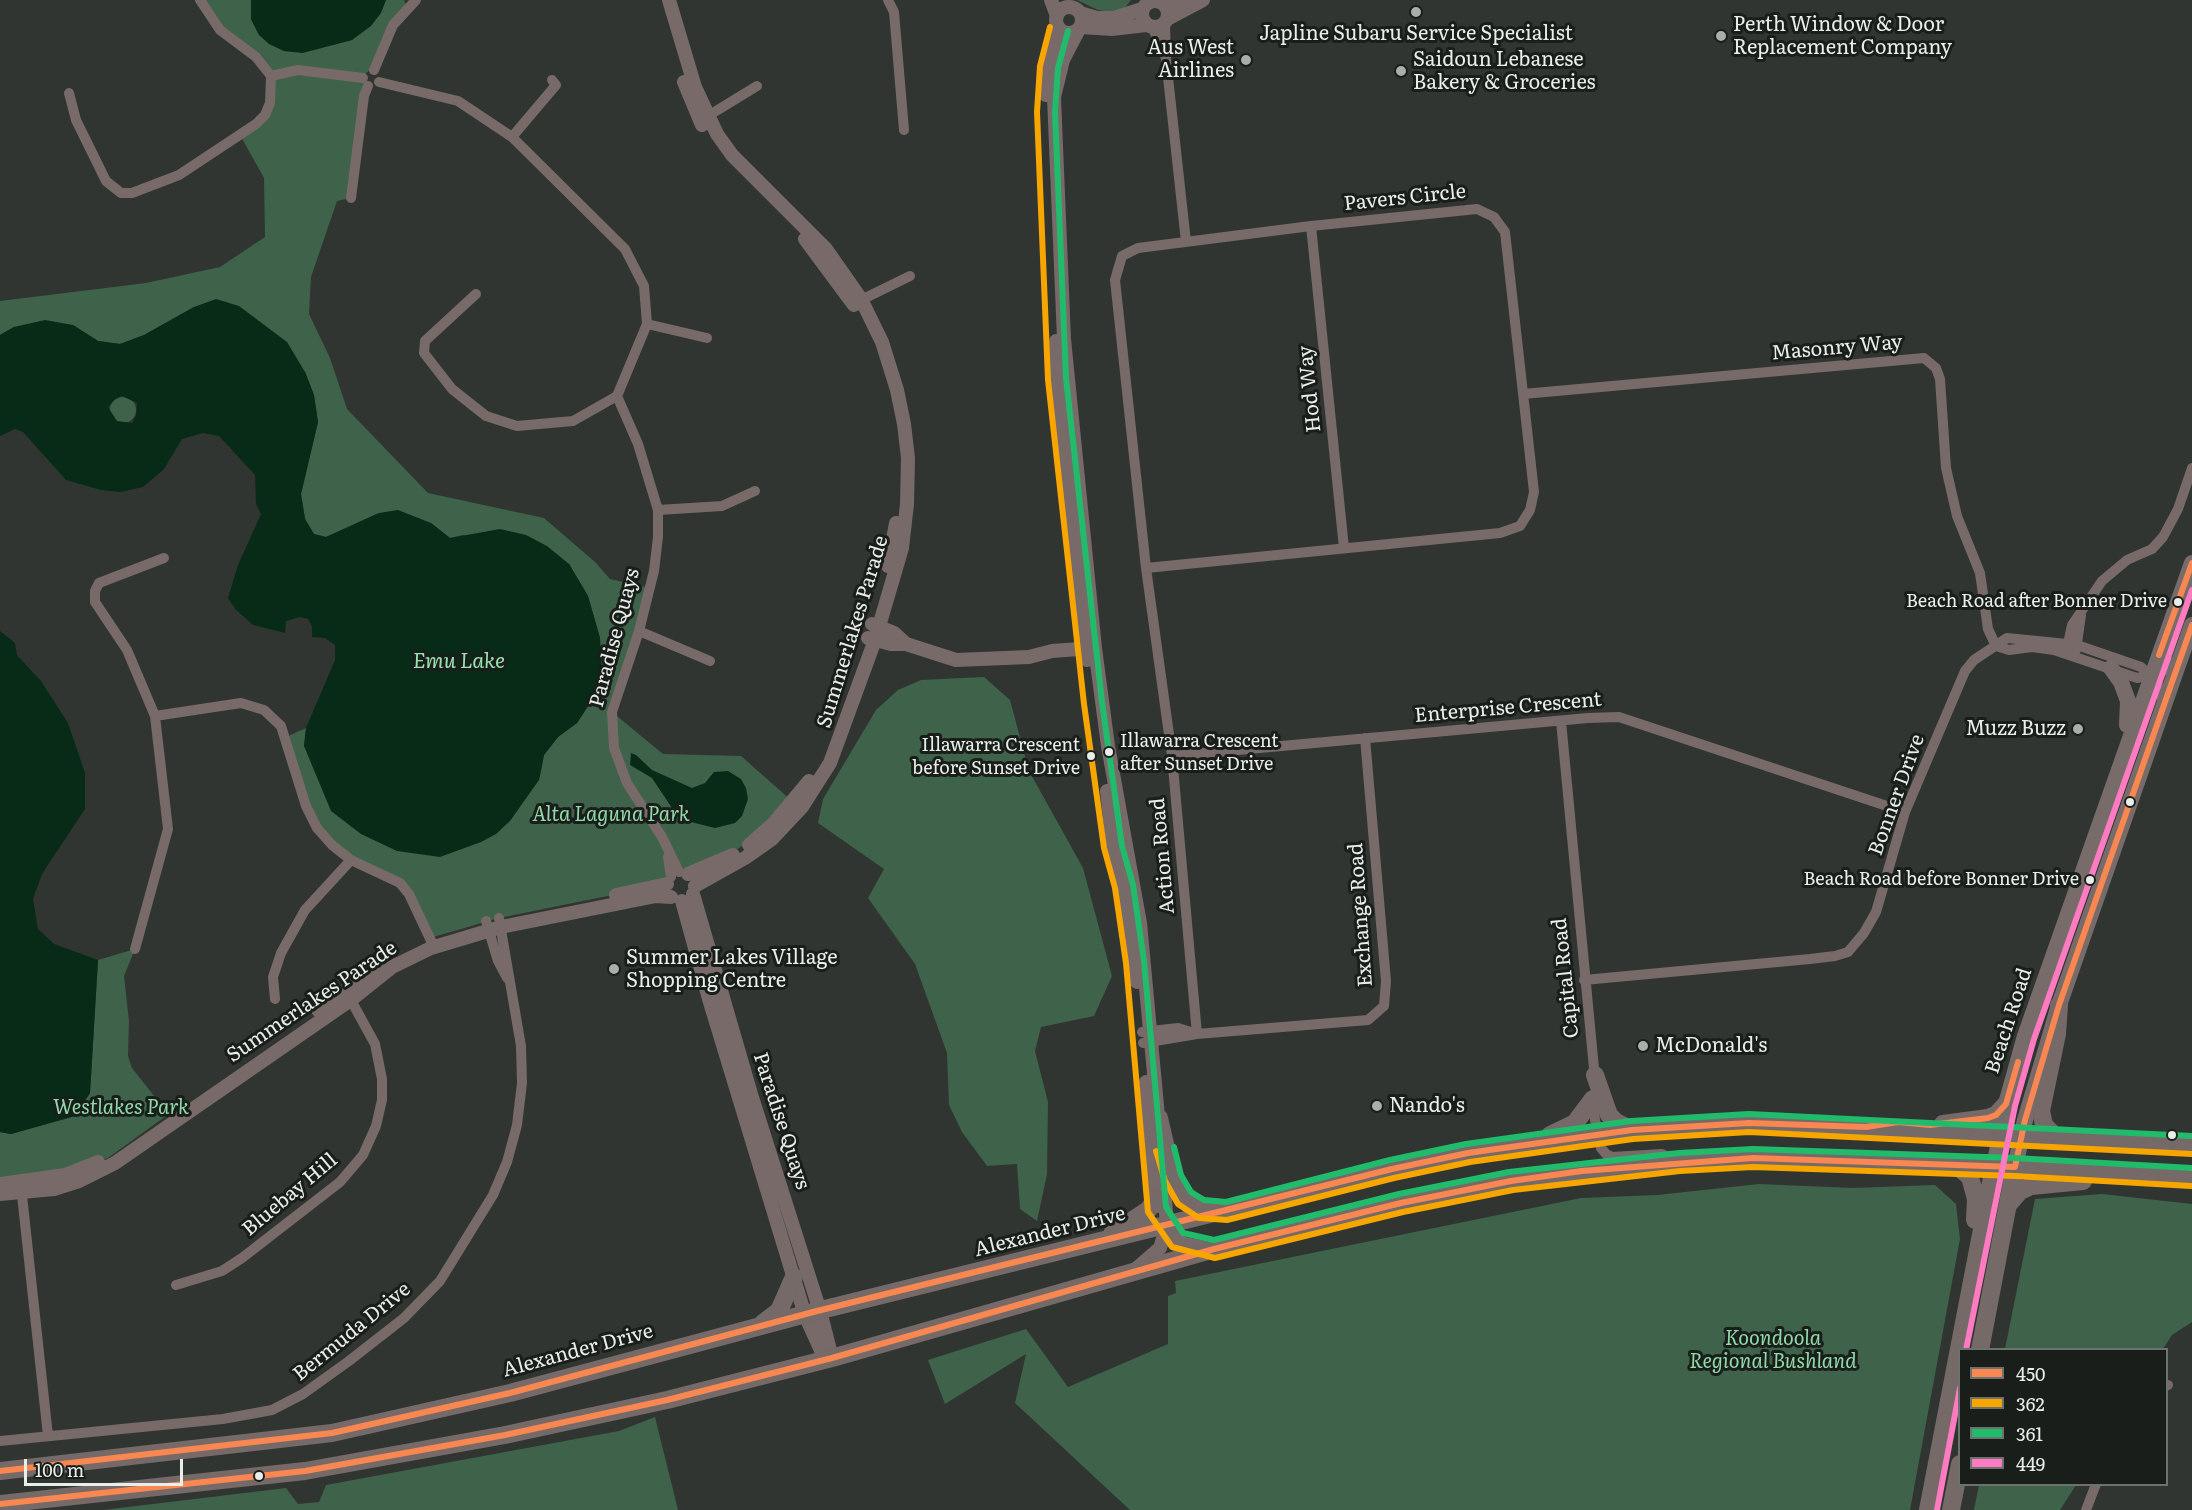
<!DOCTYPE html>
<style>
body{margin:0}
#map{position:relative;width:2192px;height:1510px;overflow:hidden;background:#303531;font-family:Literata,serif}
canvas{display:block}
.legend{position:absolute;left:1958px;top:1348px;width:210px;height:138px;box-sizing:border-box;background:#191e1b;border:2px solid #6c726e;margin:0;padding:8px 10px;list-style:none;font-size:18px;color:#e8efea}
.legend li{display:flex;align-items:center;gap:12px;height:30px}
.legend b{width:30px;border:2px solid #6c726e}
.scale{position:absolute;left:24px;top:1459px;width:159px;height:27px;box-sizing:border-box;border:3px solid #e8efea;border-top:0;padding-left:8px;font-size:18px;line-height:21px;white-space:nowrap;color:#e8efea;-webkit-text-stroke:4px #191e1b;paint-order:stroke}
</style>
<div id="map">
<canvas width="2192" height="1510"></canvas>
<ul class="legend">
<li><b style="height:8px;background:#f88751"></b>450</li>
<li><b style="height:8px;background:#f7a600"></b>362</li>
<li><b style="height:8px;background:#20bc6c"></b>361</li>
<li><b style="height:8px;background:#fe7ac1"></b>449</li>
</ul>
<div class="scale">100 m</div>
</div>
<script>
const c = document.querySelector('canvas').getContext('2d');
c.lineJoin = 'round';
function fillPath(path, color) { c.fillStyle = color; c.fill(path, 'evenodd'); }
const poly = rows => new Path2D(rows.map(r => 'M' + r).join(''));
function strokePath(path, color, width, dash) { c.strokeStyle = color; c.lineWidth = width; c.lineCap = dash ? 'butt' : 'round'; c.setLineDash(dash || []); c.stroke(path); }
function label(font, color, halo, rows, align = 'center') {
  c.font = font + ' Literata,serif'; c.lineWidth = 6; c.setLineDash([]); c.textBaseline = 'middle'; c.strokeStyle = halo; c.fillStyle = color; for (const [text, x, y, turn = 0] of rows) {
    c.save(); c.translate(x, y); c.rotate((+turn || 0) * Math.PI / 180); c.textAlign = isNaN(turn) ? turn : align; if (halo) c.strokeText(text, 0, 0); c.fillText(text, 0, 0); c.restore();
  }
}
const green = poly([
 [200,0,251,0,251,19,259,35,302,53,352,40,386,0,404,0,407,7,370,70,364,75,366,85,351,198,337,201,311,277,309,314,330,358,347,409,428,493,544,518,595,562,610,579,650,588,612,712,663,754,741,756,792,801,760,833,722,860,674,873,667,884,499,918,430,938,409,894,351,860,317,828,286,737,306,728,304,747,539,780,544,755,558,737,577,723,594,697,600,638,588,596,569,564,463,535,450,538,431,523,379,513,326,537,314,534,305,519,301,494,318,422,314,395,305,372,194,307,144,335,120,344,98,341,73,325,14,327,0,335,0,301,146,283,220,267,265,237,264,178,240,135,265,115,271,76,232,41],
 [1077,0,1131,0,1124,9,1111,12,1098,10],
 '110 410a13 13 0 1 1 26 0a13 13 0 1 1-26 0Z',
 [984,677,1010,700,1029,771,1083,868,1112,976,1094,1016,1041,1027,1035,1051,1048,1102,1047,1174,1037,1221,1020,1209,1017,1164,987,1166,962,1132,949,1105,947,1053,915,964,868,898,884,869,818,823,823,799,876,710,898,690,921,680],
 [135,949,124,976,129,1021,128,1056,132,1068,159,1102,166,1116,108,1158,42,1180,0,1181,0,1132,11,1134,75,1116,90,1093,98,960],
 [1759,1184,1853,1188,1935,1185,1956,1204,1960,1239,1910,1510,1130,1510,1015,1403,1026,1354,945,1404,928,1360,1026,1329,1068,1387,1168,1344,1168,1296,1176,1293,1175,1281,1581,1198,1657,1195],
 [2102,1194,2192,1204,2192,1322,2172,1335,2163,1349,2005,1349,2035,1199],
 [655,1417,678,1510,103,1510,286,1488,298,1504,319,1502,326,1485,619,1431],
 [1979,1485,1979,1484,2076,1485,2060,1510,1974,1510]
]);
const water = poly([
 [251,0,386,0,381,13,371,26,352,40,302,53,284,51,269,44,259,35,251,19],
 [216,299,239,306,287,342,305,372,314,395,318,422,301,494,305,519,314,534,326,537,379,513,398,510,431,523,450,538,500,529,526,535,547,546,569,564,588,596,600,638,602,670,594,697,577,723,558,737,544,755,539,780,510,821,496,834,481,842,440,857,397,851,361,834,331,811,304,746,306,728,335,660,335,645,325,638,312,637,312,626,308,619,300,617,286,621,285,633,253,625,236,610,228,598,238,565,261,514,256,504,255,475,219,436,203,433,182,439,164,469,143,487,120,492,101,490,66,480,23,432,15,429,0,436,0,335,14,327,45,320,73,325,98,341,120,344,144,335,194,307],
 [122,396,137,403,136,416,132,423,117,421,108,407,115,399],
 [0,631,15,643,17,655,41,681,68,723,85,773,85,809,42,874,33,899,38,929,54,944,98,960,90,1093,75,1116,11,1134,0,1132],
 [631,753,636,755,652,770,692,788,705,783,714,772,728,771,741,779,746,788,748,799,742,816,735,823,715,828,687,821,674,811,652,778,630,765]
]);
const minor = poly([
 [200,0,220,30,256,57,271,76,298,70,363,78],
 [888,0,894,12,904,130],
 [1165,23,1166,59,1186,242],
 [1148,26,1153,29,1165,56],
 [374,70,393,25,416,0],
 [379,82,458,101,512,137,625,249,644,286,647,324,617,396,573,421,517,426,486,416,452,389,424,353,425,341,476,294],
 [69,93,76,120,106,181,121,193,132,193,179,175,256,124,265,115,270,103,271,76],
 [703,119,757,86],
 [512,137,556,85,552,80],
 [351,198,364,96,368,86],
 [1311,226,1344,548],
 [857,302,910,276],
 [647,324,707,338],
 [1523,394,1924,358,1936,368,1940,379,1946,468,1957,516,1980,573,1988,629,1996,646],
 [617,396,638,444,658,510,658,537,654,571,639,631,612,712,614,748,627,783,662,837,679,872],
 [658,510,722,506,755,491],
 [1146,568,1500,533,1520,526,1530,510,1534,492,1505,232,1494,217,1477,209,1311,226,1138,248,1122,256,1115,280,1146,568,1172,756,1197,1034],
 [639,631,710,661],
 [1996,646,2009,650,2032,647,2054,650,2137,678,2159,674,2177,660],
 [2076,650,2081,615],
 [2066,653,2072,625,2102,581,2127,560,2152,549,2163,537,2178,509,2192,468],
 [155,716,241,703,264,710,281,726,306,806,317,828,332,845,351,860,400,883,409,894,434,947],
 [1561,721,1595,1079],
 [1172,756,1588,718,1619,717,1905,812],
 [668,857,671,877],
 [486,921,498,961,507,978],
 [135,949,168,829,155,716,127,650,95,602,95,591,99,583,164,558],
 [1584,980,1810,959,1835,956,1848,952,1864,933,1876,912,1905,812,1965,671,1974,660,2007,638,2077,645,2141,667,2157,683,2163,702],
 [275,999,273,977,281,953,305,910,351,860],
 [1142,1032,1178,1028,1197,1034],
 [1143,1043,1197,1034,1368,1020,1384,1006,1386,981,1365,738],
 [1593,1100,1595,1120,1601,1148,1606,1154,1612,1157,1662,1154,1676,1161],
 [21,1186,48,1436],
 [176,1285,222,1271,242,1258,340,1182,363,1155,376,1126,382,1100,382,1079,375,1044,347,993],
 [2166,1386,2168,1385],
 [0,1441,223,1419,272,1410,303,1394,349,1361,404,1318,440,1281,493,1195,507,1162,517,1125,522,1083,521,1046,499,918],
 [2086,1510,2096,1484]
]);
const tertiary = poly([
 [669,0,695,87,717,134,732,155,826,249,861,299,882,342,897,390,904,424,908,458,907,504,902,548,875,640,830,763,802,807,772,839,745,858,695,886],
 [1051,0,1057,16],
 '1142 14a13 13 0 1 1 26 0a13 13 0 1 1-26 0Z',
 [1163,4,1190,0],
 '1056 20a13 13 0 1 1 26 0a13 13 0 1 1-26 0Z',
 [1080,13,1097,18,1114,18,1142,9],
 [1167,19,1203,0],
 [1081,27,1112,29,1146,25],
 [1078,31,1063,60,1054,97,1064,339,1095,648,1108,746,1140,923,1159,1127],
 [684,82,702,125],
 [1046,95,1049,67,1059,29],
 [805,239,854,305],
 [1056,341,1057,379,1087,660],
 [888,566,896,523],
 [872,624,894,633,906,644],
 [868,638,891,644,906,644,956,660,1029,657,1052,651,1093,648],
 [1107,791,1113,847,1124,886,1137,982],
 [749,845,774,823,809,781],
 [688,874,733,855],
 [693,894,751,1094,820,1311,832,1358],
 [616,895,667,884],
 [682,901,709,999,805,1315,825,1359],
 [318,1010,381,965],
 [1146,1082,1157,1206],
 [0,1184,65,1175,98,1162],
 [0,1194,54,1189,79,1181,115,1163,352,999,392,967,431,948,501,927,656,896,671,897],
 [1165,1223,1181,1243,1210,1249],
 [1137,1268,1160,1248,1167,1226,1162,1158]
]);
const secondary = poly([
 [2111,668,2121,682,2128,701,2127,725],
 [1994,1167,2006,1104,2025,1036,2192,563],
 [2015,1167,2025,1120,2059,1005,2192,625]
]);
const primary = poly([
 [1595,1075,1609,1115,1616,1122,1632,1130],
 [1159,1118,1173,1178,1182,1196,1194,1206,1217,1211],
 [1943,1124,1988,1118,1996,1115,2006,1104],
 [1550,1135,1575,1123,1593,1099],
 [2058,1139,2044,1125,2041,1111,2057,1034,2059,1005],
 [1957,1166,1970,1177,1976,1199,1975,1220],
 [2008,1205,2020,1191,2031,1186,2083,1181],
 [1112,1234,1148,1210,1156,1199],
 [763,1323,779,1311,794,1277],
 [1980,1350,2015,1167],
 [0,1471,332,1433,510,1393,817,1311,1392,1169,1528,1143,1632,1130,1749,1123,1866,1127,1987,1136,2192,1145],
 [0,1504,305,1471,505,1435,667,1400,832,1358,1214,1249,1401,1203,1511,1181,1582,1171,1753,1158,2015,1167,2192,1177],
 [1928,1510,1994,1167],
 [1951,1510,1960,1464]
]);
const bus1 = poly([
 [2159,655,2192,563],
 [0,1471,332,1433,510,1393,817,1311,1392,1169,1468,1153,1632,1130,1749,1123,1866,1127,1898,1122,1930,1125,1988,1118,1996,1115,2006,1104,2018,1062],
 [0,1504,305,1471,505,1435,667,1400,832,1358,1214,1249,1401,1203,1511,1181,1582,1171,1753,1158,2015,1167,2025,1120,2059,1005,2192,625]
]);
const bus2 = poly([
 [1050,27,1040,66,1037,112,1048,380,1084,704,1104,848,1115,888,1126,963,1148,1212,1172,1247,1215,1258,1403,1212,1513,1190,1680,1171,1753,1167,2015,1176,2191,1186],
 [1156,1151,1165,1181,1178,1204,1199,1218,1227,1220,1394,1178,1470,1162,1633,1139,1749,1132,2192,1154]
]);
const bus3 = poly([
 [1068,31,1058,68,1055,112,1066,378,1102,702,1122,846,1133,885,1144,961,1166,1207,1183,1233,1214,1240,1399,1194,1509,1172,1679,1153,1753,1149,2015,1158,2192,1168],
 [1174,1147,1181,1175,1191,1192,1204,1200,1226,1202,1390,1160,1466,1144,1631,1121,1749,1114,2192,1136]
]);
const bus4 = poly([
 [1966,1350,2015,1106,2034,1039,2192,590],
 [1937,1510,1960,1388]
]);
const markers = [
 [1416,12,6,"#a8aea9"],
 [1721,36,6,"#a8aea9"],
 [1246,60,6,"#a8aea9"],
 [1401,71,6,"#a8aea9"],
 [2178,602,5,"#e8efea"],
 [2078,729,6,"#a8aea9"],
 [1109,752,5,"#e8efea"],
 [1091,756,5,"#e8efea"],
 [2130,802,5,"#e8efea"],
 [2090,880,5,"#e8efea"],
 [614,969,6,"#a8aea9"],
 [1643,1046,6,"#a8aea9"],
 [1377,1106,6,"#a8aea9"],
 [2172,1135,5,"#e8efea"],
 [259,1476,5,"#e8efea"]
];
const busNames = [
 ["Beach Road after Bonner Drive",2167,602],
 ["Illawarra Crescent",1120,742,"left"],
 ["after Sunset Drive",1120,765,"left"],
 ["Illawarra Crescent",1080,746],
 ["before Sunset Drive",1080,769],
 ["Beach Road before Bonner Drive",2079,880]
];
const poiNames = [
 ["Perth Window & Door",1733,25],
 ["Replacement Company",1733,48],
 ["Japline Subaru Service Specialist",1416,34,"center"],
 ["Aus West",1234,48,"right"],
 ["Airlines",1234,71,"right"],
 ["Saidoun Lebanese",1413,60],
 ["Bakery & Groceries",1413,83],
 ["Muzz Buzz",2066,729,"right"],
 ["Summer Lakes Village",626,958],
 ["Shopping Centre",626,981],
 ["McDonald's",1655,1046],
 ["Nando's",1389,1106]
];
const streetNames = [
 ["Pavers Circle",1405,198,-6],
 ["Masonry Way",1837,348,-5],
 ["Hod Way",1310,389,-96],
 ["Summerlakes Parade",853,632,-73],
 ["Paradise Quays",615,638,-75],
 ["Enterprise Crescent",1508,708,-5],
 ["Bonner Drive",1897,795,-70],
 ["Action Road",1163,856,-95],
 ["Exchange Road",1361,915,-94],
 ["Capital Road",1566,978,-96],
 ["Summerlakes Parade",312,1002,-34],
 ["Beach Road",2009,1021,-72],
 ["Paradise Quays",781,1121,72],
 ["Bluebay Hill",290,1195,-40],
 ["Alexander Drive",1050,1232,-14],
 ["Bermuda Drive",352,1332,-39],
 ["Alexander Drive",578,1351,-15]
];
const parkNames = [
 ["Alta Laguna Park",611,815],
 ["Westlakes Park",121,1108],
 ["Koondoola",1773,1339],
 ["Regional Bushland",1773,1362]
];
const waterNames = [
 ["Emu Lake",459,662]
];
fillPath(green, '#3e624a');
fillPath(water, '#082b17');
strokePath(minor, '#776a69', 10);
strokePath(tertiary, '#776a69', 14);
strokePath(secondary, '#786c6a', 16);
strokePath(primary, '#766a68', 18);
strokePath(bus1, '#f88751', 6);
strokePath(bus2, '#f7a600', 6);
strokePath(bus3, '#20bc6c', 6);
strokePath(bus4, '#fe7ac1', 6);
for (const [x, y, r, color] of markers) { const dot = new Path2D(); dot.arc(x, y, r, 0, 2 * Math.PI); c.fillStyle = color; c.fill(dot); strokePath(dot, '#191e1b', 2); }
label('18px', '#e8efea', '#191e1b', busNames, 'right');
label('20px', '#e8efea', '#191e1b', poiNames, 'left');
label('20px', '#e8efea', '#191e1b', streetNames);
label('italic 20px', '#90daa8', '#191e1b', parkNames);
label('italic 21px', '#96e1ae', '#191e1b', waterNames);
</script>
